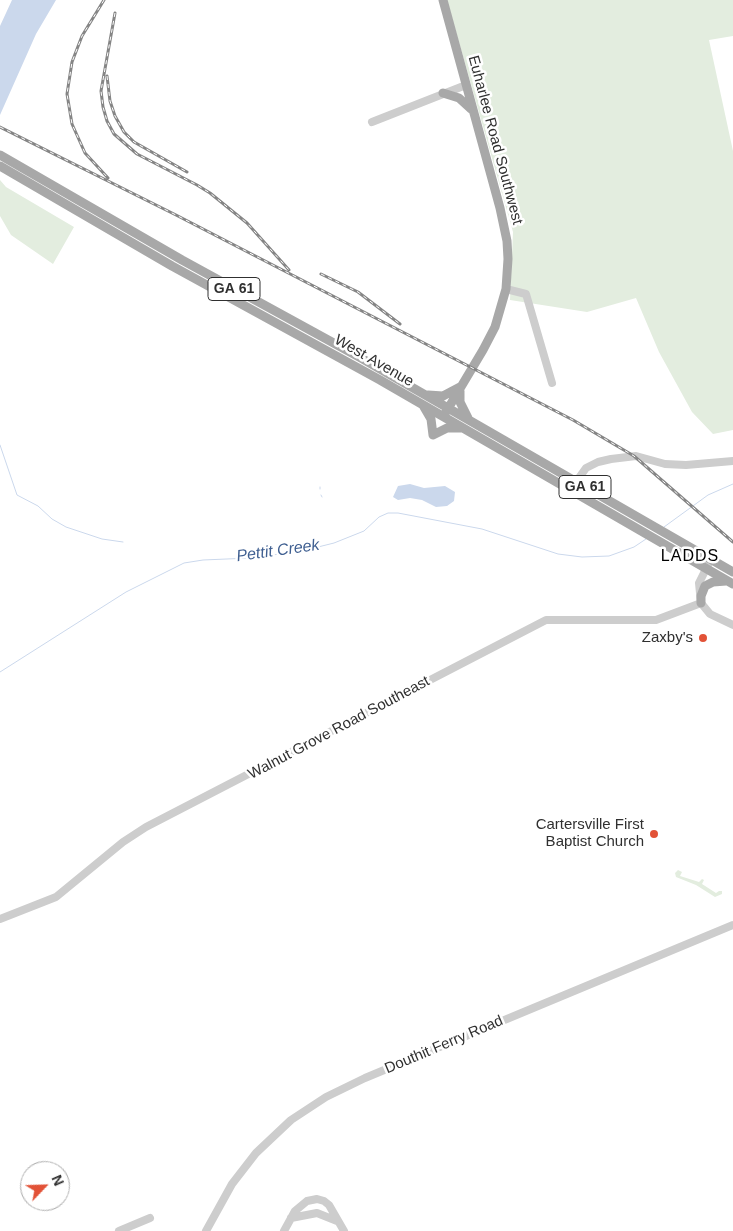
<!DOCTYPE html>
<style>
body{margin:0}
#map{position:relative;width:733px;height:1231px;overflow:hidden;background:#fff;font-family:Helvetica,sans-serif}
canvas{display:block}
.north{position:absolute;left:20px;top:1161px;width:50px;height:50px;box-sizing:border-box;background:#fff;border:1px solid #acacac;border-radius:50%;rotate:66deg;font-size:14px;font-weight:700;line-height:20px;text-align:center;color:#303030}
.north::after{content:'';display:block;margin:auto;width:18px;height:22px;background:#e25237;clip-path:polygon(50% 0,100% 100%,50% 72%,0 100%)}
</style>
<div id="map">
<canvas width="733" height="1231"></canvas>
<div class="north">N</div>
</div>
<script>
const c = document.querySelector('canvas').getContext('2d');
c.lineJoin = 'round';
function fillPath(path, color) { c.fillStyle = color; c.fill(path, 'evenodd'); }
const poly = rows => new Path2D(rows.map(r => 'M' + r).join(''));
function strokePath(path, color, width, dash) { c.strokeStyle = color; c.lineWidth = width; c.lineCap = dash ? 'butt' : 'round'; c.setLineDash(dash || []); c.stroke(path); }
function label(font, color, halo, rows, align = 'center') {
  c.font = font + ' Helvetica,sans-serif'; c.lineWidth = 5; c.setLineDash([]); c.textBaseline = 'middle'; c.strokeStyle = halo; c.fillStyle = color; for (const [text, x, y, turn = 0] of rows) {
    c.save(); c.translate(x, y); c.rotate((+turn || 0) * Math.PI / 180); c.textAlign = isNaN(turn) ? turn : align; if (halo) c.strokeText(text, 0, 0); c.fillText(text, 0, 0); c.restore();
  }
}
const green = poly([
 [447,0,733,0,733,36,709,40,733,151,733,430,713,434,692,412,659,352,636,298,587,312,510,300,513,232],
 [0,180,6,187,74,227,53,264,11,235,0,216],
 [678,870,682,872,680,876,699,882,702,879,704,880,702,884,716,893,719,891,722,891,722,894,715,897,696,885,676,877,675,873]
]);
const water = poly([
 [12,0,56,0,36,34,0,115,0,26],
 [410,484,424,488,445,486,455,492,454,501,447,506,436,507,422,500,410,498,398,500,393,497,398,486]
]);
const stream = poly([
 [0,445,17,495,38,506,52,519,66,527,102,539,123,542],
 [320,487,320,489],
 [321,495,322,497],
 [664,527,708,495,733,484],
 [0,672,126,592,184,563,203,560,250,558,302,551,334,543,364,531,379,517,388,513,398,513,482,529,558,554,582,557,609,556,634,547,646,539]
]);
const minor = poly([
 [372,122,466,85],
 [506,289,526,294,552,383],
 [576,482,586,468,598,462,611,459,636,456,665,464,686,465,733,461],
 [711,559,699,583,701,603,710,614,733,625],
 [0,919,56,897,123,842,146,827,546,620,656,620,701,603],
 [291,1218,317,1213,337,1221],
 [119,1231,150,1218],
 [206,1231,232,1184,256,1153,291,1120,326,1097,365,1078,733,925],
 [284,1231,295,1211,307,1201,317,1199,324,1201,329,1205,344,1231]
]);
const major = poly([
 [443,0,500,208,507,241,508,259,506,289,495,327,483,350,446,412],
 [443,93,459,98,471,109],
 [0,155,182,260,361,358,733,572],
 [0,166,172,266,380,380,733,584],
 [460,391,460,402,468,418],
 [428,395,443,396,460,387],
 [424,407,431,419,433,435],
 [433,435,447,428,461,428],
 [701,603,701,596,705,586,713,582,726,581]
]);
const rail = poly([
 [104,0,82,36,72,62,67,94,72,124,85,153,108,178],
 [115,13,101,91,103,107,107,121,114,134,137,154,197,185,210,193,247,223,289,270],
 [107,76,110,101,115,116,124,132,134,142,187,172],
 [0,127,176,215,573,420,634,456,733,542],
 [321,274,358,292,400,324]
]);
const markers = [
 [703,638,5,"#e25237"],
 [654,834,5,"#e25237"]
];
const shields = [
 [234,289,52],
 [585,487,52]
];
const shieldNames = [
 ["GA 61",234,289],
 ["GA 61",585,487]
];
const streetNames = [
 ["Euharlee Road Southwest",495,140,75],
 ["West Avenue",374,361,30],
 ["Walnut Grove Road Southeast",339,728,-28],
 ["Douthit Ferry Road",444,1045,-23]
];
const poiNames = [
 ["Zaxby's",693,638],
 ["Cartersville First",644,825],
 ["Baptist Church",644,842]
];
const waterNames = [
 ["Pettit Creek",278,551,-8]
];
const neighbourhoodNames = [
 ["LADDS",690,557]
];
fillPath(green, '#e3eddf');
fillPath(water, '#cbd8ec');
strokePath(stream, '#cbd8ec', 1);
strokePath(minor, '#cdcdcd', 8);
strokePath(major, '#a8a8a8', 9);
strokePath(rail, '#858585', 3);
strokePath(rail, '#fff', 1, [4]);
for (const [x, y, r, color] of markers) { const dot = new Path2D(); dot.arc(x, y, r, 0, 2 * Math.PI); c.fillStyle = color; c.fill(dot); strokePath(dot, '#fff', 2); }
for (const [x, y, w] of shields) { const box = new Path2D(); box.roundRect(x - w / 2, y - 11.5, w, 23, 4); c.fillStyle = '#fff'; c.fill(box); strokePath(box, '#303030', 1); }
label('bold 14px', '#303030', null, shieldNames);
label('15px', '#303030', '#fff', streetNames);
label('15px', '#303030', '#fff', poiNames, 'right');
label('italic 16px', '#3f5f91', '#fff', waterNames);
c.letterSpacing = '1px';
label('16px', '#000', '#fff', neighbourhoodNames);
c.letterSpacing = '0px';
</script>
